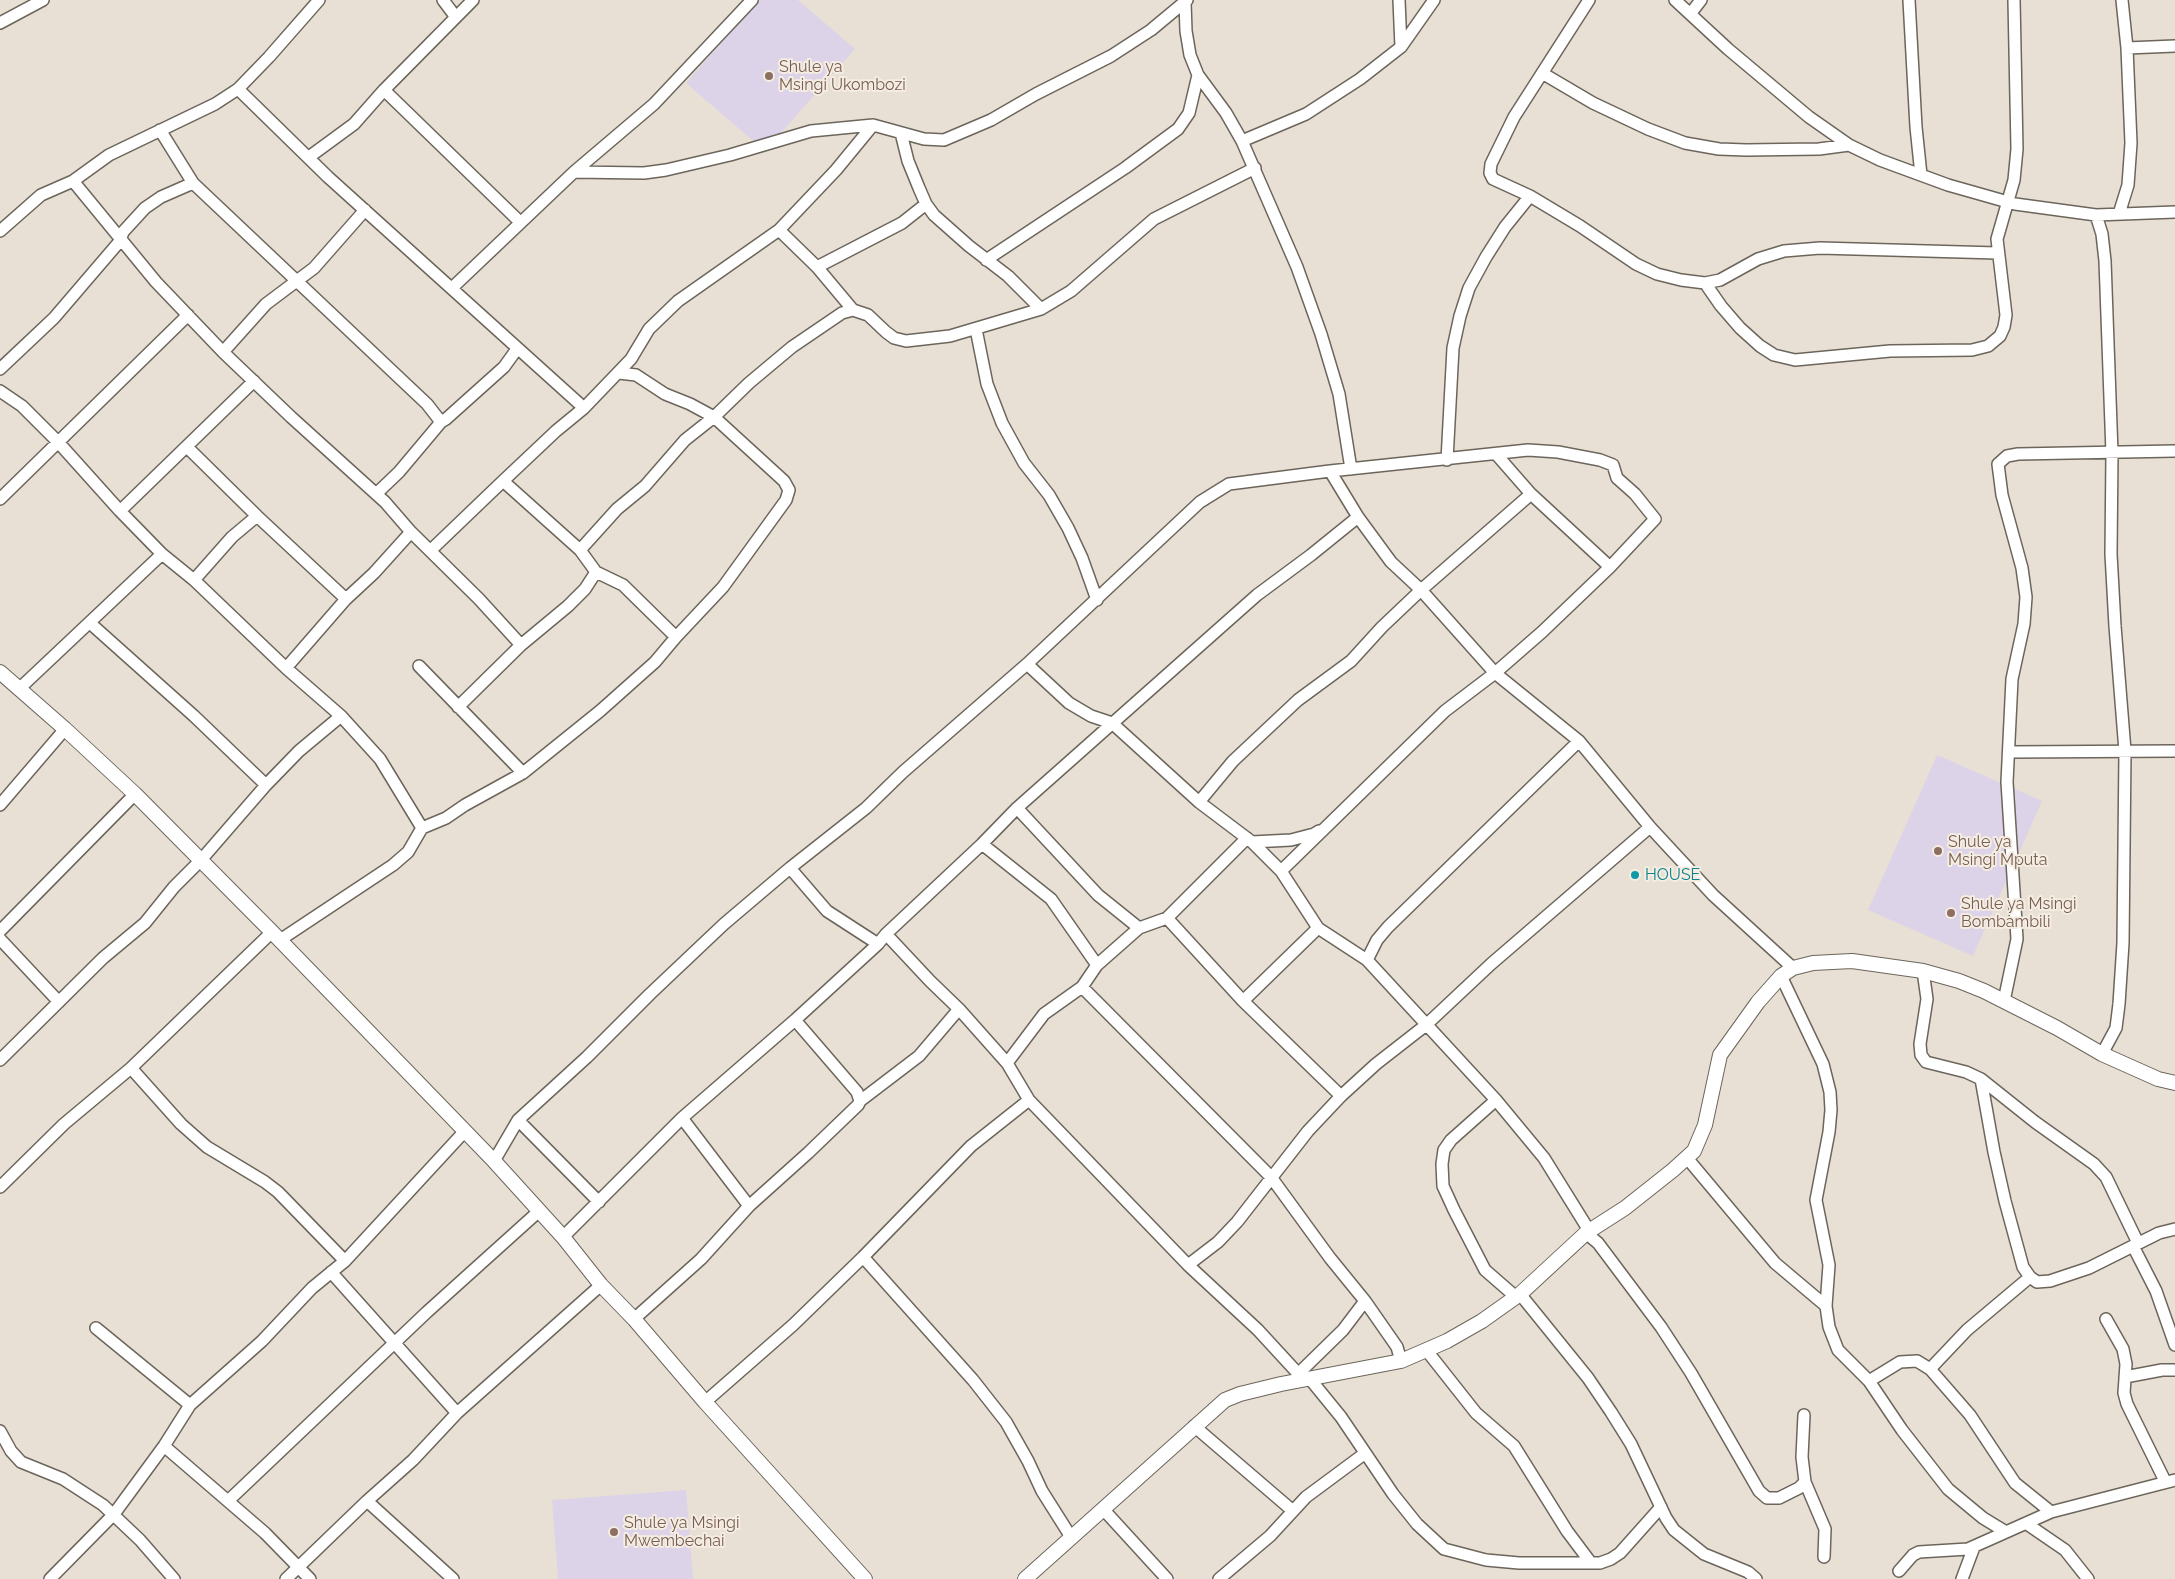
<!DOCTYPE html>
<style>
body{margin:0}
canvas{display:block;background:#e8e0d4}
</style>
<canvas width="2175" height="1579"></canvas>
<script>
const c = document.querySelector('canvas').getContext('2d');
c.lineJoin = 'round';
function fillPath(path, color) { c.fillStyle = color; c.fill(path, 'evenodd'); }
const poly = rows => new Path2D(rows.map(r => 'M' + r).join(''));
function strokePath(path, color, width, dash) { c.strokeStyle = color; c.lineWidth = width; c.lineCap = dash ? 'butt' : 'round'; c.setLineDash(dash || []); c.stroke(path); }
function label(font, color, halo, rows, align = 'center') {
  c.font = font + ' Raleway,sans-serif'; c.lineWidth = 4; c.setLineDash([]); c.textBaseline = 'middle'; c.strokeStyle = halo; c.fillStyle = color; for (const [text, x, y, turn = 0] of rows) {
    c.save(); c.translate(x, y); c.rotate((+turn || 0) * Math.PI / 180); c.textAlign = isNaN(turn) ? turn : align; if (halo) c.strokeText(text, 0, 0); c.fillText(text, 0, 0); c.restore();
  }
}
const education = poly([
 [759,0,798,0,855,49,765,151,686,83],
 [1937,755,2042,801,1973,956,1868,910],
 [686,1490,693,1579,558,1579,552,1500]
]);
const minor = poly([
 [443,0,455,16],
 [1399,0,1401,47],
 [1589,0,1514,117,1491,164,1490,173,1493,179,1530,196,1580,226,1636,264,1657,274,1681,280,1705,283,1720,280,1758,259,1784,251,1820,248,1997,253],
 [1675,0,1728,49,1809,117,1849,145,1880,160,1948,185,2015,204,2096,215,2175,212],
 [1909,0,1916,127,1921,175],
 [1185,2,1186,31,1190,55,1198,75,1226,113,1242,141,1297,267,1321,334,1339,394,1351,469],
 [1691,13,1701,0],
 [0,23,43,0],
 [2127,48,2175,46],
 [1542,73,1593,103,1648,129,1685,143,1719,149,1746,150,1819,149,1849,145],
 [238,89,328,177,584,408],
 [384,90,520,222],
 [160,130,193,183,427,404,441,422],
 [901,133,908,161,919,188,926,204,934,215,969,246,1008,276,1041,309],
 [1242,141,1306,114,1360,79,1401,47,1434,0],
 [309,157,354,124,384,90,473,0],
 [574,172,644,173,666,170,730,155,811,131,873,125,924,139,944,140,991,120,1036,94,1111,56,1151,30,1187,0],
 [73,181,156,282,223,352,291,417,385,502,411,532,479,599,521,645],
 [2119,214,2128,185,2131,143,2127,48,2122,0],
 [2096,215,2102,234,2105,261,2112,453,2111,554,2115,626,2125,751,2123,943,2119,1004,2116,1028,2102,1054],
 [779,230,817,267,853,310],
 [0,231,41,195,73,181,109,155,215,104,238,89,269,57,319,0],
 [986,260,1125,168,1178,129,1189,113,1198,75],
 [817,267,902,223,926,204],
 [1705,283,1721,306,1740,328,1760,346,1774,355,1795,360,1890,351,1972,350,1988,346,2000,336,2004,327,2006,315,1997,239,2014,180,2017,149,2014,0],
 [453,287,574,172,654,104,752,0],
 [976,329,987,384,1002,423,1024,463,1049,495,1068,528,1082,558,1097,600],
 [223,352,266,304,314,268,365,210],
 [0,369,54,318,120,241,123,232,145,208,161,197,193,183],
 [0,391,22,406,58,442,120,511,162,554,194,580,286,668,341,716,380,759,422,828],
 [187,447,257,516,346,599],
 [1496,454,1531,494,1610,567],
 [1447,460,1453,348,1460,316,1469,288,1486,257,1505,227,1530,196],
 [1330,471,1358,517,1391,562,1421,590,1495,673,1579,741,1650,827,1713,895,1793,968],
 [503,481,580,550],
 [376,494,399,472,441,422,446,419,504,367,517,349],
 [0,499,188,315],
 [120,511,254,381],
 [431,550,503,481,556,431,584,408,631,359,649,329,678,301,779,230,836,170,873,125],
 [194,580,232,537,257,516],
 [90,623,194,716,266,785],
 [676,637,623,585,596,572,580,550,617,509,645,486,685,440,714,417,749,383,792,347,842,313,853,310,868,315,886,332,894,338,906,341,950,336,1041,309,1071,291,1154,219,1255,168],
 [1027,664,1069,703,1091,716,1112,723,1199,802,1252,842,1281,871,1318,928,1367,960,1496,1100,1544,1158,1590,1232],
 [419,666,523,773],
 [286,668,346,599,374,573,411,532],
 [20,688,162,554],
 [458,707,521,645,568,606,585,589,596,572],
 [2009,752,2175,751],
 [1199,802,1233,761,1298,700,1351,661,1382,627,1421,590,1531,494],
 [0,805,65,729],
 [1017,808,1098,895,1139,928],
 [1252,842,1291,840,1314,834,1319,831],
 [982,844,1051,899,1097,965],
 [790,868,827,911,878,944],
 [1167,918,1243,1001,1341,1096],
 [0,931,135,794],
 [886,934,930,981,959,1009,1007,1063,1029,1100,1188,1265,1258,1330,1304,1380],
 [0,939,59,1002],
 [280,940,393,865,408,852,422,828,446,818,465,805,523,773,600,711,655,662,676,637,723,587,786,500,789,490,784,481,714,417,690,404,665,394,636,375,619,373],
 [1367,960,1377,940,1388,927,1579,741],
 [1923,971,1927,999,1920,1044,1921,1055,1926,1062,1966,1072,1981,1079,2035,1122,2094,1164,2106,1177,2138,1243],
 [1781,976,1823,1064,1830,1092,1831,1110,1829,1132,1816,1200,1829,1265,1826,1306,1829,1327,1838,1350,1869,1381,1902,1430,1948,1489,1983,1518,2006,1532],
 [1082,987,1271,1177,1330,1258,1365,1301,1397,1347,1401,1361],
 [1243,1001,1318,928],
 [2004,1001,2017,939,2007,782,2012,679,2024,624,2026,597,2022,568,2002,495,1998,464,2007,456,2018,454,2175,451],
 [0,1060,103,958,145,923,174,887,201,860,266,785,299,751,341,716],
 [1007,1063,1044,1014,1082,987,1097,965,1139,928,1167,918,1247,838],
 [131,1068,181,1124,207,1147,265,1182,278,1192,345,1261],
 [1981,1079,1994,1152,2005,1201,2023,1267,2030,1277,2037,1282,2050,1281,2089,1268,2159,1233,2175,1229],
 [1496,1100,1451,1140,1444,1150,1442,1164,1443,1186,1454,1210,1485,1270,1516,1297],
 [860,1101,919,1056,959,1009],
 [682,1118,749,1206],
 [518,1120,599,1202],
 [1687,1158,1775,1263,1826,1306],
 [494,1161,518,1120,587,1057,650,994,724,924,790,868,866,808,903,772,1027,664,1200,502,1229,484,1330,471,1528,450,1558,452,1600,460,1613,465,1617,478,1635,494,1655,519,1610,567,1542,632,1495,673,1445,711,1281,871],
 [0,1187,64,1124,131,1068,272,932],
 [1586,1233,1598,1243,1661,1327,1691,1373,1759,1491,1767,1498,1779,1498,1799,1488,1805,1482],
 [563,1237,682,1118,795,1020,878,944,886,934,982,844,1017,808,1257,595,1311,555,1358,517],
 [2133,1246,2156,1291,2175,1345],
 [863,1257,973,1380,1006,1422,1028,1461,1042,1491,1071,1537],
 [1188,1265,1218,1242,1237,1222,1308,1131,1341,1096,1376,1064,1426,1025,1491,964,1650,827],
 [331,1272,457,1413],
 [1520,1294,1588,1378,1611,1412,1631,1444,1666,1518,1674,1530,1704,1554,1748,1572,1756,1579],
 [634,1319,701,1259,749,1206,808,1153,858,1105,860,1101,857,1092,795,1020],
 [2106,1319,2123,1349,2126,1364,2124,1393,2127,1404,2165,1481],
 [96,1328,190,1405],
 [1427,1351,1476,1413,1514,1446,1567,1531,1591,1563],
 [1930,1369,1967,1330,2030,1277],
 [1298,1374,1343,1330,1365,1301],
 [2125,1377,2162,1370,2175,1370],
 [1310,1379,1341,1417,1393,1494,1417,1524,1444,1549,1486,1560,1519,1563,1600,1563,1611,1559,1620,1553,1661,1507],
 [1869,1381,1900,1362,1917,1361,1930,1369,1970,1415,2015,1483,2051,1512],
 [705,1402,793,1325,863,1257,971,1146,1029,1100],
 [1804,1415,1802,1457,1805,1482,1825,1529,1824,1557],
 [1194,1426,1293,1511],
 [0,1431,11,1451,21,1462,63,1479,103,1505,140,1540,174,1579],
 [164,1446,265,1533,310,1579],
 [229,1500,427,1312,538,1212],
 [367,1501,453,1579],
 [1103,1509,1167,1579],
 [2027,1524,2065,1550,2088,1579],
 [1899,1571,1913,1555,1919,1552,1968,1549,2051,1512,2175,1480],
 [50,1579,114,1514,164,1446,190,1405,262,1341,312,1288,345,1261,464,1132],
 [286,1579,367,1501,413,1460,457,1413,601,1285],
 [1219,1579,1270,1536,1306,1497,1364,1454],
 [1962,1579,1974,1547]
]);
const tertiary = poly([
 [0,672,65,729,135,794,272,932,494,1161,563,1237,601,1285,634,1319,705,1402,865,1579],
 [1025,1579,1225,1400,1240,1394,1281,1384,1401,1361,1447,1341,1482,1321,1520,1294,1586,1233,1625,1208,1673,1170,1694,1151,1705,1125,1720,1055,1758,1002,1781,976,1793,968,1813,963,1852,961,1923,971,1959,981,1984,991,2057,1028,2102,1054,2158,1079,2175,1083]
]);
const markers = [
 [769,76,5,"#8d6e63"],
 [1938,851,5,"#8d6e63"],
 [1635,875,5,"#0f9aa8"],
 [1951,913,5,"#8d6e63"],
 [614,1532,5,"#8d6e63"]
];
const educationNames = [
 ["Shule ya",779,67],
 ["Msingi Ukombozi",779,85],
 ["Shule ya",1948,842],
 ["Msingi Mputa",1948,860],
 ["Shule ya Msingi",1961,904],
 ["Bombambili",1961,922],
 ["Shule ya Msingi",624,1523],
 ["Mwembechai",624,1541]
];
const cultureNames = [
 ["HOUSE",1645,875]
];
fillPath(education, '#dcd3e8');
strokePath(minor, '#6c655b', 14);
strokePath(tertiary, '#6c655b', 16);
strokePath(minor, '#fff', 11);
strokePath(tertiary, '#fff', 14);
for (const [x, y, r, color] of markers) { const dot = new Path2D(); dot.arc(x, y, r, 0, 2 * Math.PI); c.fillStyle = color; c.fill(dot); strokePath(dot, '#f5ede1', 2); }
label('16px', '#785e54', '#f5ede1', educationNames, 'left');
label('16px', '#0d838f', '#f5ede1', cultureNames, 'left');
</script>
